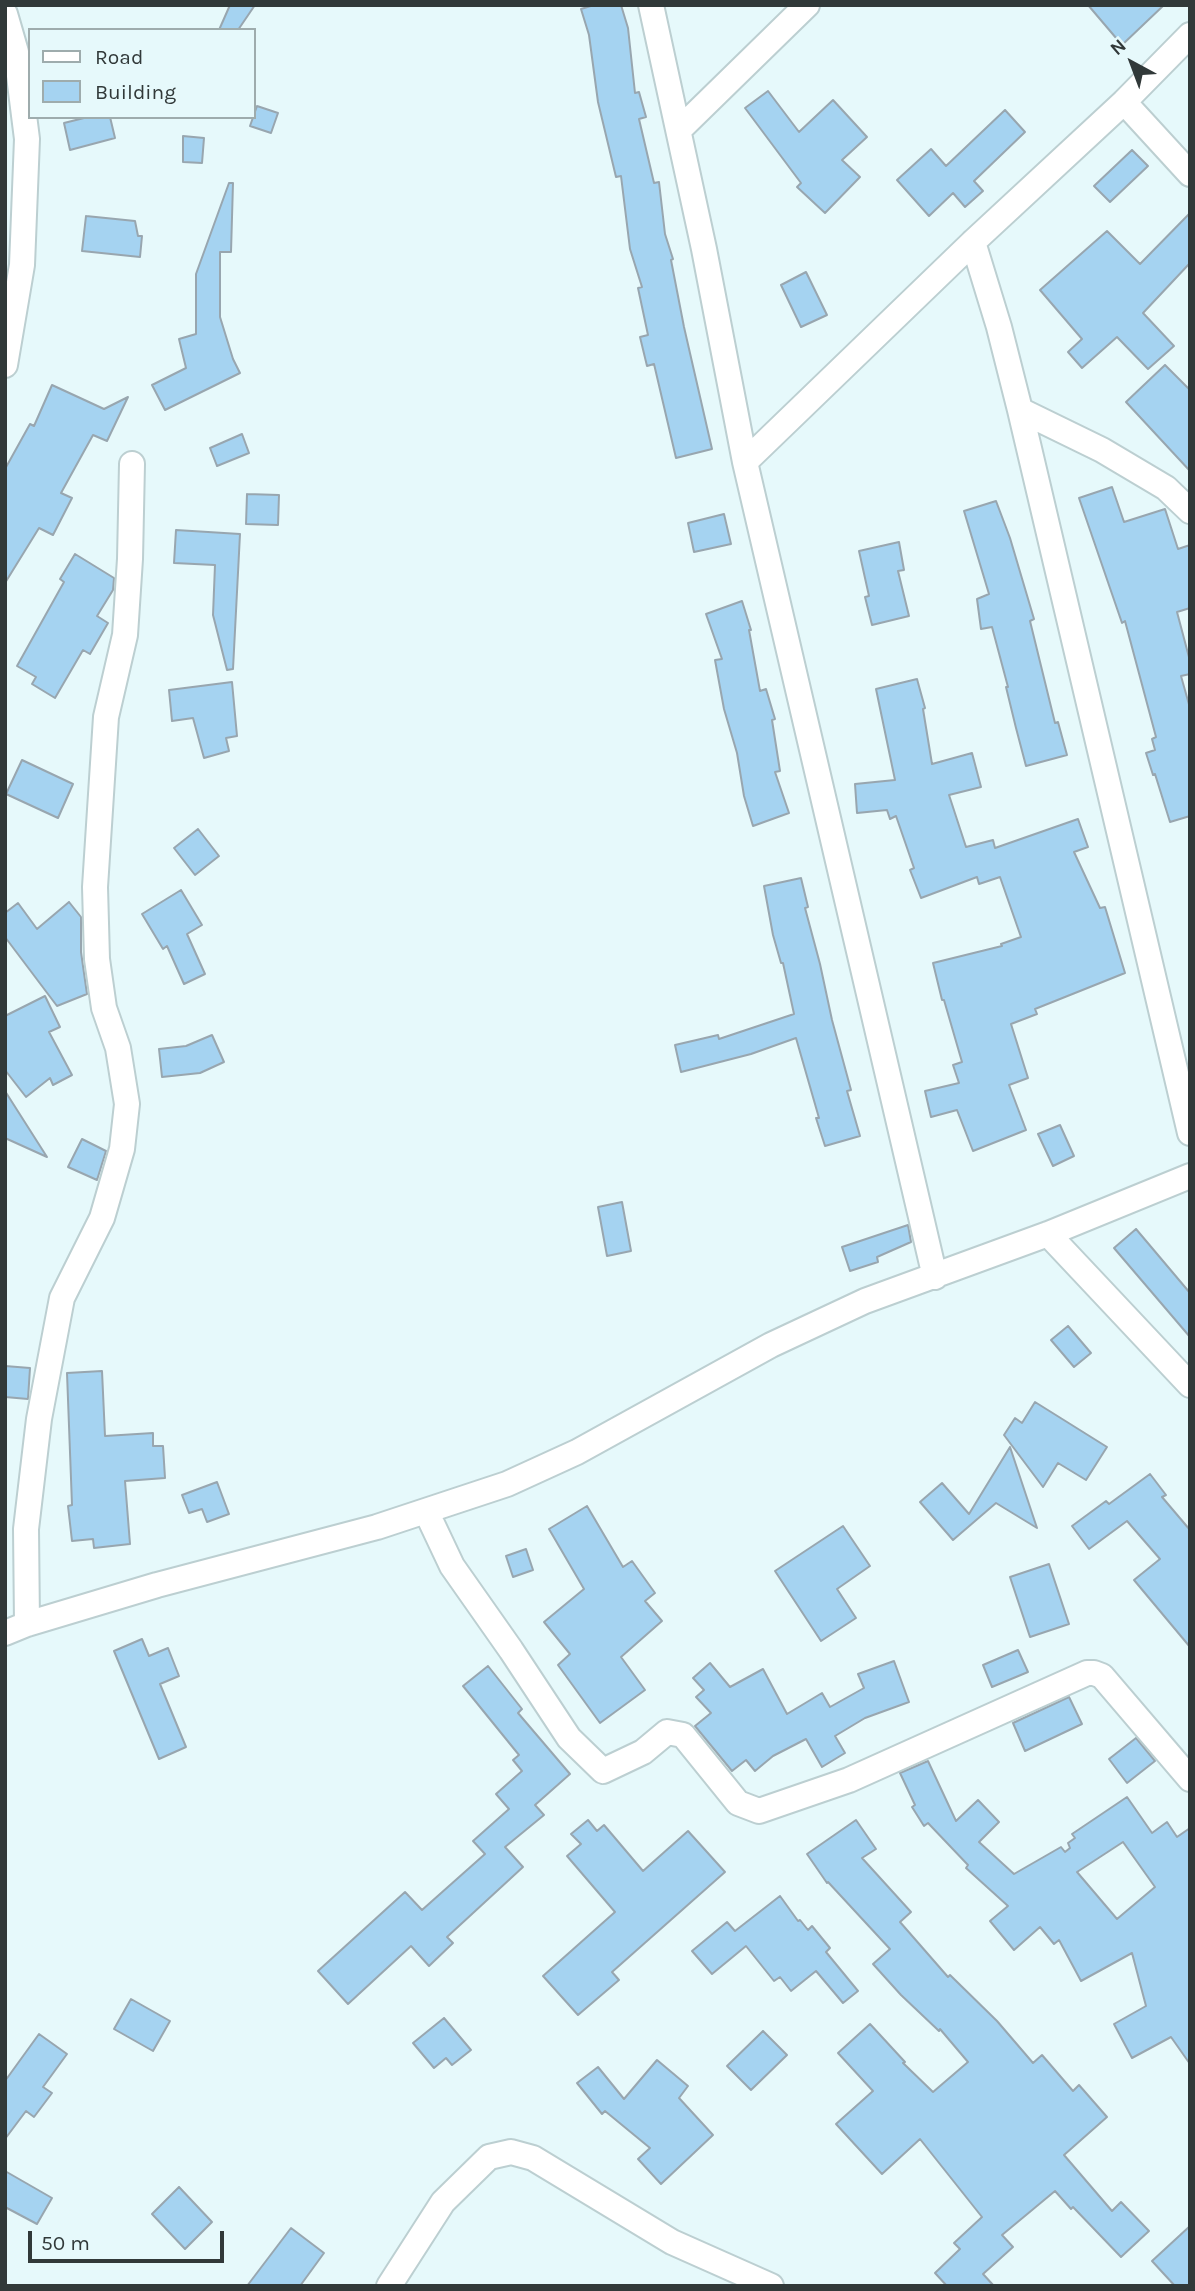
<!DOCTYPE html>
<style>
body{margin:0}
#map{position:relative;width:1195px;height:2291px;overflow:hidden;background:#e6f9fb;font-family:Karla,sans-serif}
canvas{display:block}
.frame{position:absolute;inset:0;border:7px solid #313939;pointer-events:none}
.legend{position:absolute;left:28px;top:28px;width:228px;height:91px;box-sizing:border-box;background:#e6f9fb;border:2px solid #9eacad;margin:0;padding:9px 12px;list-style:none;font-size:21px;color:#313939}
.legend li{display:flex;align-items:center;gap:14px;height:35px}
.legend b{width:35px;border:2px solid #9eacad}
.north{position:absolute;left:1097px;top:28px;width:70px;height:70px;-webkit-text-stroke:5px #e6f9fb;paint-order:stroke;rotate:319deg;font-size:19px;font-weight:700;line-height:28px;text-align:center;color:#313939}
.north::after{content:'';display:block;margin:auto;width:24px;height:32px;background:#313939;clip-path:polygon(50% 0,100% 100%,50% 72%,0 100%)}
.scale{position:absolute;left:28px;top:2231px;width:196px;height:32px;box-sizing:border-box;border:4px solid #313939;border-top:0;padding-left:9px;font-size:21px;line-height:24px;white-space:nowrap;color:#313939;-webkit-text-stroke:5px #e6f9fb;paint-order:stroke}
</style>
<div id="map">
<canvas width="1195" height="2291"></canvas>
<div class="frame"></div>
<ul class="legend">
<li><b style="height:9px;background:#fff"></b>Road</li>
<li><b style="height:19px;background:#a5d3f1"></b>Building</li>
</ul>
<div class="north">N</div>
<div class="scale">50 m</div>
</div>
<script>
const c = document.querySelector('canvas').getContext('2d');
c.lineJoin = 'round';
function fillPath(path, color) { c.fillStyle = color; c.fill(path, 'evenodd'); }
const poly = rows => new Path2D(rows.map(r => 'M' + r).join(''));
function strokePath(path, color, width, dash) { c.strokeStyle = color; c.lineWidth = width; c.lineCap = dash ? 'butt' : 'round'; c.setLineDash(dash || []); c.stroke(path); }
const building = poly([
 [230,5,255,5,238,30,219,30,230,5],
 [594,5,621,5,628,28,635,93,639,92,646,117,639,119,654,183,659,182,665,234,673,259,671,260,684,327,712,449,676,458,654,364,647,366,640,337,648,335,638,288,642,287,630,249,621,176,616,177,598,102,589,35,581,9,594,5],
 [1088,5,1164,5,1122,45,1088,5],
 [768,91,799,132,833,100,867,137,842,160,860,177,825,213,797,187,801,183,745,108,768,91],
 [257,106,278,113,271,133,250,126,257,106],
 [1005,110,1025,132,974,181,983,191,965,207,953,193,929,216,897,180,931,149,946,166,1005,110],
 [88,117,110,117,115,138,70,150,64,123,88,117],
 [183,136,204,138,202,163,183,162,183,136],
 [1132,150,1148,166,1110,202,1094,186,1132,150],
 [229,183,233,183,231,252,220,252,220,317,233,359,240,373,165,410,152,385,186,368,179,339,196,334,196,274,229,183],
 [1190,213,1190,263,1143,313,1174,346,1148,369,1117,337,1082,368,1068,352,1082,339,1040,290,1107,231,1140,264,1190,213],
 [86,216,135,221,138,236,142,236,140,257,82,251,86,216],
 [806,272,827,315,801,327,781,285,806,272],
 [1165,365,1190,390,1190,471,1126,402,1165,365],
 [52,385,104,409,128,397,107,441,93,435,61,493,72,498,53,535,39,528,5,583,5,469,30,424,34,426,52,385],
 [242,434,249,453,217,466,210,448,242,434],
 [1112,487,1124,522,1165,509,1178,549,1190,545,1190,608,1177,612,1190,661,1190,674,1181,676,1190,708,1190,816,1170,822,1155,774,1153,775,1146,753,1155,750,1152,739,1156,737,1125,621,1122,623,1079,498,1112,487],
 [247,494,279,495,278,525,246,524,247,494],
 [996,501,1010,538,1034,619,1030,621,1055,723,1058,722,1067,755,1026,766,1016,728,1006,687,1008,687,992,627,981,629,977,599,989,594,964,511,996,501],
 [724,514,731,544,694,552,688,523,724,514],
 [176,530,240,534,233,669,227,670,213,615,215,565,174,563,176,530],
 [899,542,904,570,898,571,909,616,872,625,865,597,869,596,859,551,899,542],
 [75,554,114,578,113,590,97,616,108,623,90,654,83,650,55,698,32,684,36,677,17,666,64,582,60,579,75,554],
 [742,601,751,630,749,630,760,691,766,689,775,719,772,720,780,771,775,772,789,813,753,826,744,796,737,753,724,709,715,660,722,659,706,614,742,601],
 [917,679,925,708,923,709,932,764,972,753,981,787,949,795,966,847,993,840,995,848,1078,819,1088,847,1074,852,1100,908,1105,907,1125,973,1035,1009,1037,1014,1011,1024,1028,1078,1009,1085,1026,1130,973,1151,957,1110,931,1117,925,1091,959,1083,953,1065,962,1062,944,1000,942,1000,933,963,1002,946,1001,944,1021,937,1000,877,979,884,977,877,921,898,910,870,914,868,896,816,890,819,887,810,857,813,855,784,895,780,876,689,917,679],
 [232,682,237,736,226,738,229,751,204,758,193,718,172,721,169,690,232,682],
 [22,760,73,784,58,818,6,794,22,760],
 [198,829,219,856,195,875,174,848,198,829],
 [801,878,808,907,805,908,820,964,832,1020,851,1090,847,1091,860,1136,825,1146,816,1118,819,1118,796,1038,751,1054,681,1072,675,1045,718,1035,719,1039,794,1014,783,963,781,963,773,935,764,886,801,878],
 [181,890,202,925,187,934,205,974,184,984,167,946,163,949,142,914,181,890],
 [69,902,81,917,81,952,87,994,57,1006,5,937,5,913,18,903,37,929,69,902],
 [45,996,60,1027,49,1032,72,1075,53,1085,50,1078,26,1097,5,1070,5,1016,45,996],
 [212,1035,224,1062,200,1073,162,1077,159,1049,186,1046,212,1035],
 [5,1091,47,1157,5,1138,5,1091],
 [1060,1125,1074,1156,1053,1166,1038,1134,1060,1125],
 [82,1139,106,1151,97,1180,68,1167,82,1139],
 [622,1202,631,1251,607,1256,598,1207,622,1202],
 [908,1225,911,1242,877,1257,878,1262,850,1271,842,1247,908,1225],
 [1136,1229,1190,1293,1190,1337,1114,1248,1136,1229],
 [1068,1326,1091,1353,1074,1367,1051,1340,1068,1326],
 [5,1366,30,1368,28,1399,5,1397,5,1366],
 [102,1371,105,1436,153,1433,153,1446,163,1446,165,1478,125,1481,130,1544,94,1548,93,1539,72,1541,68,1506,72,1505,67,1373,102,1371],
 [1035,1402,1107,1447,1086,1480,1058,1463,1043,1487,1004,1435,1015,1418,1022,1423,1035,1402],
 [1010,1447,1037,1528,996,1503,953,1540,920,1502,942,1483,969,1514,1010,1447],
 [1150,1474,1166,1495,1162,1497,1190,1530,1190,1647,1134,1580,1160,1559,1127,1521,1089,1549,1072,1526,1106,1501,1109,1504,1150,1474],
 [217,1482,229,1514,207,1522,202,1509,189,1513,182,1495,217,1482],
 [587,1506,623,1567,632,1561,655,1593,645,1601,662,1621,621,1657,645,1690,600,1723,558,1665,570,1654,544,1622,584,1589,549,1529,587,1506],
 [843,1526,870,1566,837,1589,856,1618,821,1641,775,1571,843,1526],
 [526,1549,533,1570,513,1577,506,1556,526,1549],
 [1049,1564,1069,1624,1030,1637,1010,1577,1049,1564],
 [142,1639,149,1656,168,1648,179,1676,160,1684,186,1747,159,1759,114,1651,142,1639],
 [1018,1650,1028,1672,992,1687,983,1665,1018,1650],
 [894,1661,909,1702,865,1718,835,1736,845,1753,822,1767,806,1739,773,1756,755,1771,746,1760,732,1771,695,1726,711,1713,696,1697,704,1690,693,1678,710,1663,730,1687,763,1669,787,1714,822,1693,830,1707,864,1688,858,1674,894,1661],
 [488,1666,522,1709,518,1713,570,1774,535,1805,544,1815,505,1847,523,1867,447,1937,453,1943,429,1966,411,1946,348,2004,318,1971,405,1892,422,1910,485,1854,473,1841,509,1809,496,1794,522,1771,513,1760,519,1755,463,1686,488,1666],
 [1069,1697,1082,1724,1025,1751,1013,1723,1069,1697],
 [1136,1738,1155,1761,1127,1783,1109,1759,1136,1738],
 [928,1761,956,1821,978,1800,999,1822,979,1842,1014,1874,1061,1847,1065,1852,1070,1848,1068,1843,1075,1838,1072,1834,1127,1797,1152,1833,1167,1822,1177,1837,1190,1828,1190,2064,1171,2037,1132,2058,1114,2024,1146,2006,1132,1953,1081,1981,1059,1940,1054,1944,1040,1927,1014,1950,990,1921,1008,1906,966,1868,968,1865,928,1823,924,1826,912,1807,915,1805,900,1773,928,1761],
 [1123,1842,1155,1887,1117,1919,1077,1872,1123,1842],
 [588,1820,597,1831,604,1825,643,1871,688,1831,725,1872,612,1972,619,1980,578,2015,543,1976,615,1912,567,1856,581,1844,571,1834,588,1820],
 [856,1820,876,1849,862,1858,911,1912,900,1922,948,1977,950,1975,997,2021,1033,2063,1042,2055,1073,2091,1079,2085,1107,2117,1064,2155,1112,2211,1121,2202,1149,2231,1121,2257,1073,2207,1071,2209,1055,2191,1002,2235,1013,2247,983,2274,994,2286,947,2286,935,2273,960,2249,954,2243,982,2217,920,2139,882,2174,836,2124,873,2091,838,2053,870,2024,905,2062,903,2063,933,2092,968,2062,940,2029,939,2031,901,1995,873,1964,890,1949,828,1882,827,1883,807,1854,856,1820],
 [780,1896,798,1921,800,1920,808,1930,812,1926,830,1948,826,1952,858,1991,843,2003,816,1971,791,1991,780,1977,774,1981,746,1946,712,1974,692,1951,727,1922,735,1931,780,1896],
 [131,1999,170,2021,153,2051,114,2029,131,1999],
 [444,2018,471,2050,452,2065,446,2058,434,2068,413,2043,444,2018],
 [763,2031,787,2055,751,2090,727,2066,763,2031],
 [39,2034,67,2054,43,2087,52,2093,34,2117,26,2111,5,2139,5,2081,39,2034],
 [657,2060,688,2086,679,2098,713,2135,661,2184,638,2159,650,2148,605,2111,602,2114,577,2083,598,2067,624,2099,657,2060],
 [5,2171,52,2198,37,2224,5,2207,5,2171],
 [179,2187,212,2222,185,2249,152,2214,179,2187],
 [1190,2226,1190,2286,1175,2286,1152,2261,1190,2226],
 [291,2228,324,2253,300,2286,247,2286,291,2228]
]);
const minor = poly([
 [651,5,704,249,745,462,935,1277],
 [5,14,16,52,27,139,22,265,5,365],
 [1124,102,1190,174],
 [679,130,807,5],
 [973,242,999,327,1020,410,1190,1133],
 [1020,410,1102,450,1166,488,1190,511],
 [745,462,973,242,1124,102,1190,35],
 [1048,1234,1190,1385],
 [426,1511,452,1566,511,1650,569,1738,603,1771,643,1752,667,1732,683,1735,738,1803,759,1811,849,1780,1087,1673,1094,1673,1102,1676,1190,1779],
 [27,1624,26,1529,39,1419,62,1298,102,1218,122,1149,127,1104,118,1048,104,1008,97,959,95,887,106,717,125,635,130,559,132,464],
 [5,1633,27,1624,157,1585,377,1527,507,1484,577,1452,771,1345,865,1301,1048,1234,1190,1176],
 [389,2286,443,2202,489,2157,511,2152,533,2158,672,2242,771,2286]
]);
fillPath(building, '#a5d3f1');
strokePath(building, '#98a6af', 2);
strokePath(minor, '#bccfd1', 28);
strokePath(minor, '#fff', 24);
</script>
